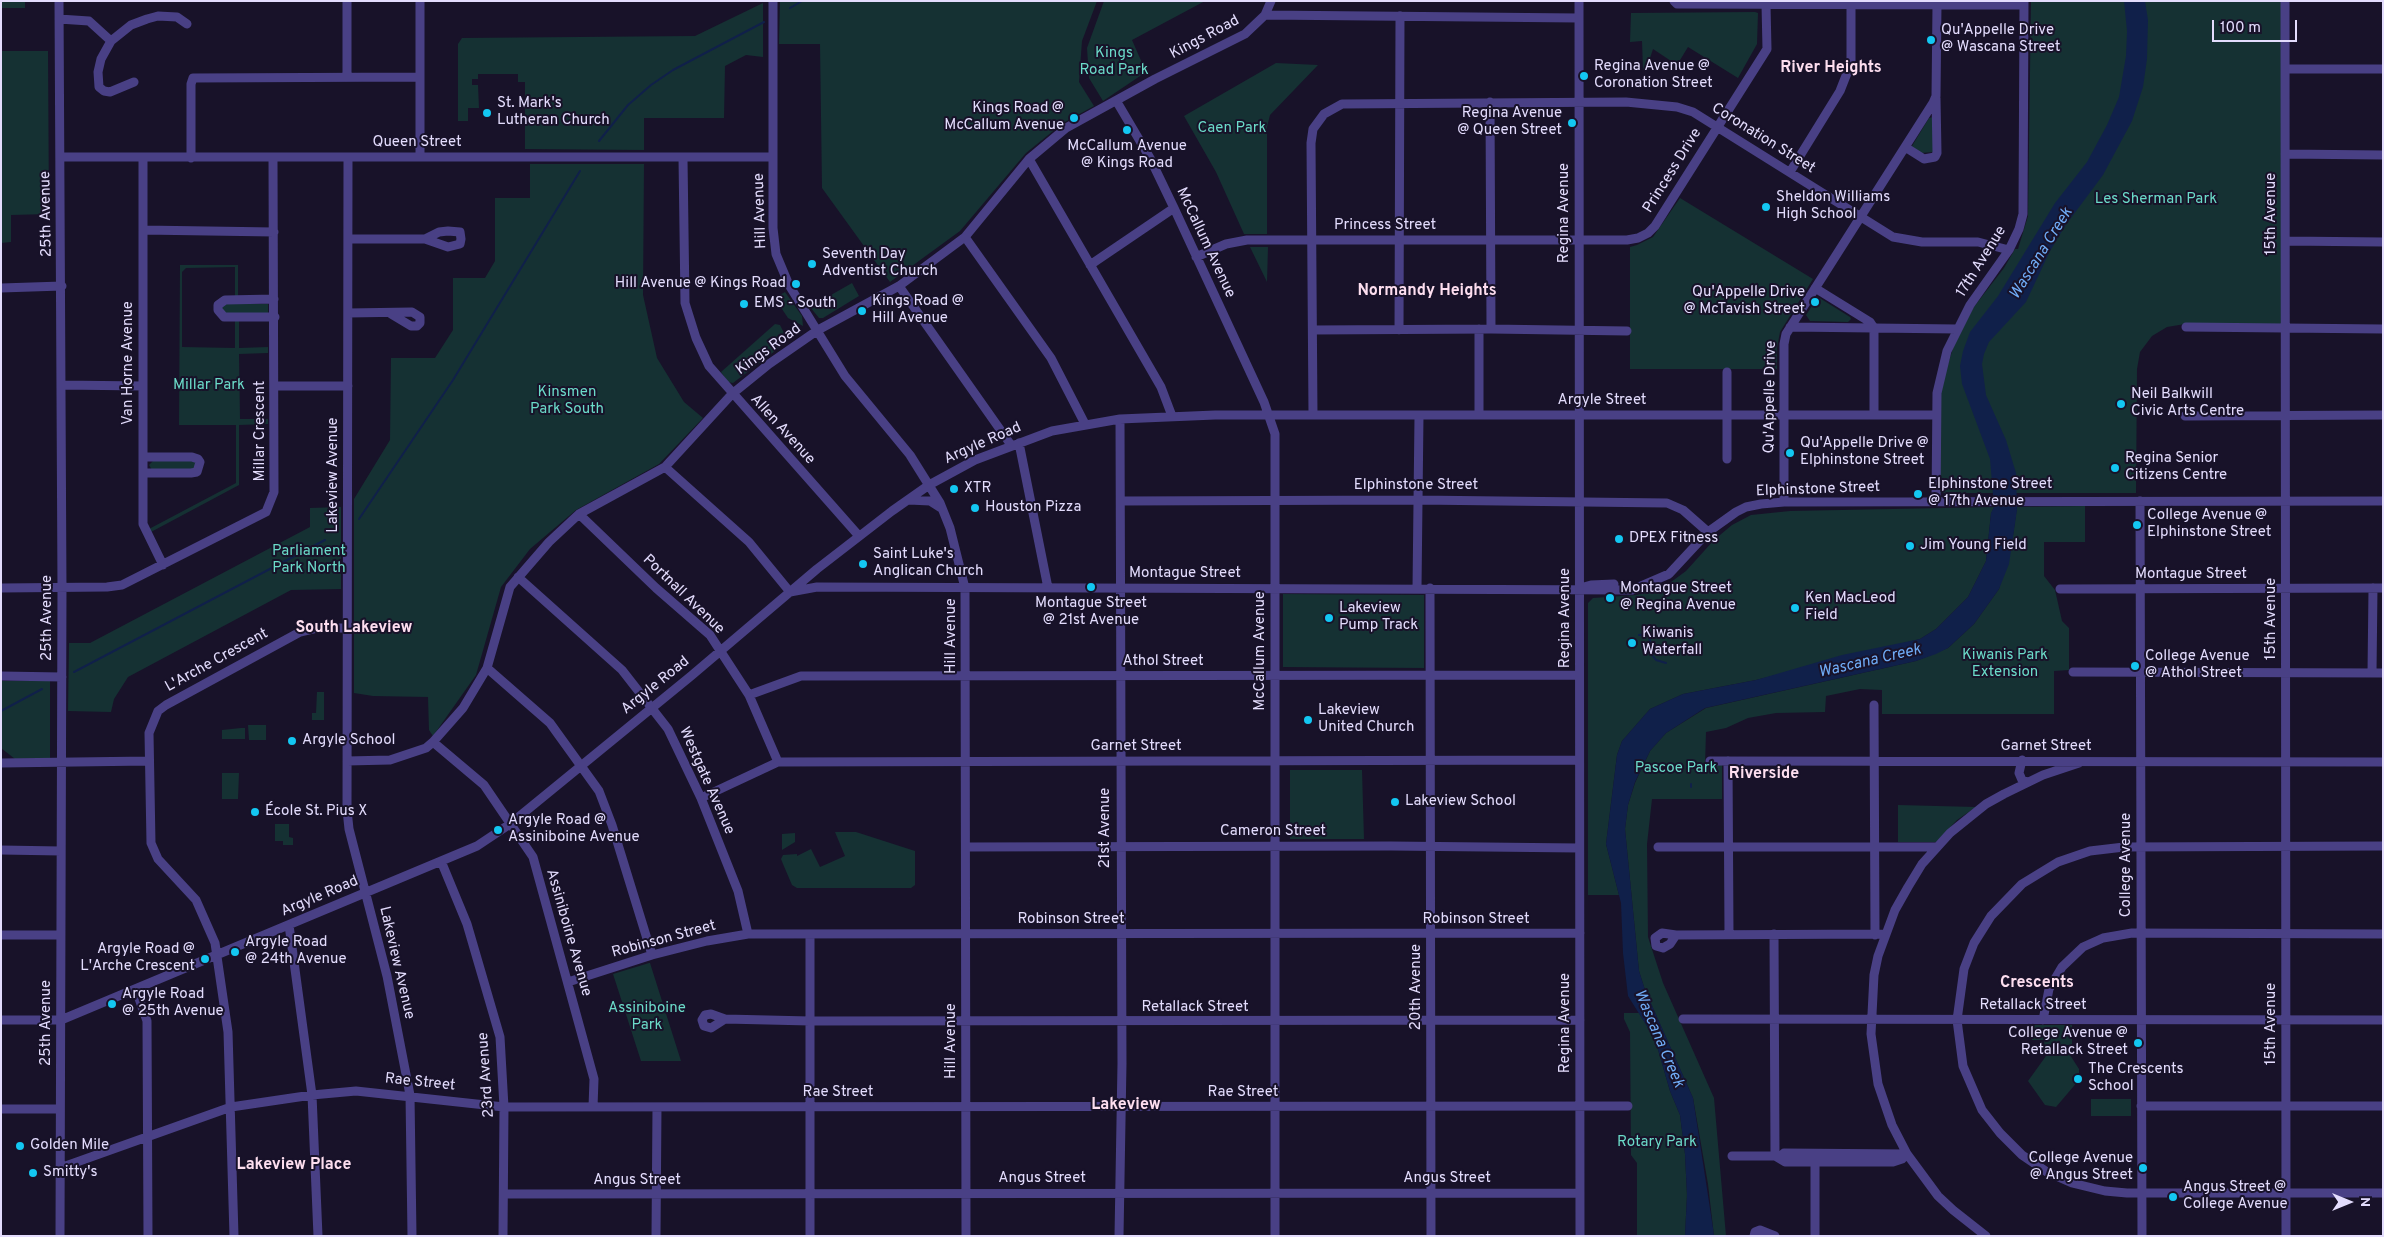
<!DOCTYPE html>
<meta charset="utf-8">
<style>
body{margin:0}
#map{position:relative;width:2384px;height:1237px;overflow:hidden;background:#181229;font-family:Overpass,sans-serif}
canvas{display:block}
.frame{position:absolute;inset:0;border:2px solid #e3dcfd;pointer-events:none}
.north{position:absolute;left:2324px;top:1177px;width:50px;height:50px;-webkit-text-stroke:4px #181229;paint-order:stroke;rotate:90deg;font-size:14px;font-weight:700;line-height:20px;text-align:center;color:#e3dcfd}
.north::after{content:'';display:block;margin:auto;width:18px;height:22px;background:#e3dcfd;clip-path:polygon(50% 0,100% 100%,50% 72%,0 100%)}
.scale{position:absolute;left:2212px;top:20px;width:85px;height:22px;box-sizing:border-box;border:2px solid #e3dcfd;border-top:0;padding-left:6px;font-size:15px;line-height:18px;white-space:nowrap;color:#e3dcfd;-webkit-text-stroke:4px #181229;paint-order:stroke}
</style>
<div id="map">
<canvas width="2384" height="1237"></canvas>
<div class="frame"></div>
<div class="north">N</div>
<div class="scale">100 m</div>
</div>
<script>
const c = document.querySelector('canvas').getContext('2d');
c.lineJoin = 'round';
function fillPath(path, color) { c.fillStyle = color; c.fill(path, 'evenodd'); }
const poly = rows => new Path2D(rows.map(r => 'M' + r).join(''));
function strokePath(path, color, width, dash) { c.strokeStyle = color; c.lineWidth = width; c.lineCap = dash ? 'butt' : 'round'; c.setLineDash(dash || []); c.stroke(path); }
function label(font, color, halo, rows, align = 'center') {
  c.font = font + ' Overpass,sans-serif'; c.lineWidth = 4; c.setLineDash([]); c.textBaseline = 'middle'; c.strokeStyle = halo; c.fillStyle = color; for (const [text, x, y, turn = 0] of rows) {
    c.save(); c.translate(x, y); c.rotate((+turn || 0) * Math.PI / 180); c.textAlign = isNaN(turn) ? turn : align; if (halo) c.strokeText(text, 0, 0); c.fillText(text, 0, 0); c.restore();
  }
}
const green = poly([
 [1,1,25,1,25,8,1,8],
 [780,1,1097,1,1082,41,1079,82,1094,106,1063,123,1026,153,960,231,890,282,822,188,820,44,779,44],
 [1104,1,1205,1,1132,40,1146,72,1103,101,1089,78,1087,48],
 [2031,1,2282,1,2283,325,2185,324,2167,327,2152,336,2140,352,2137,369,2136,493,1939,493,1941,392,1947,367,1954,345,1973,308,2004,268,2015,249,2018,249,2028,216],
 [763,3,763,57,746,55,725,66,724,118,644,118,644,150,525,149,525,82,518,82,518,74,478,74,478,79,472,79,472,85,478,85,479,108,468,108,468,121,458,121,458,44,462,38,695,36],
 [1755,12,1758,13,1757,44,1738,78,1688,47,1677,65,1653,49,1646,70,1643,70,1642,41,1630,42,1631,13],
 [1,51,48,51,49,214,11,215,11,242,1,243],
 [1276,63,1318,65,1270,115,1267,127,1267,234,1244,234,1216,172,1184,116],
 [1933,117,1933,152,1921,153,1912,148,1912,146,1929,118],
 [530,164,644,164,643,295,657,358,684,402,703,418,659,464,576,510,530,549,501,587,476,675,433,736,429,730,428,697,373,696,354,693,354,499,390,440,391,358,435,358,453,330,453,278,485,278,495,261,495,198,530,198],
 [1680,198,1813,279,1780,332,1777,348,1777,369,1630,369,1630,247,1637,245,1653,237],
 [1250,247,1268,247,1267,282],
 [180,265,238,265,238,296,235,296,235,267,186,268,182,272,182,347,235,348,235,320,239,320,239,348,268,347,268,353,239,354,240,419,268,419,268,424,239,425,239,485,151,532,149,529,236,483,236,425,179,425],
 [852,283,859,296,823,318,819,318,810,307],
 [785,292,802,316,803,326,788,318,776,300,778,296],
 [1818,297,1850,317,1851,319,1848,322,1810,321,1806,315],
 [225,304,268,304,268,313,224,313,221,306],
 [775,324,780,325,788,341,733,383,728,382,721,372],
 [153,461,197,461,195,469,152,470,149,465],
 [2085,506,2085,542,2044,542,2044,576,2055,590,2062,621,2069,628,2069,670,2054,671,2054,714,1882,714,1882,690,1860,689,1826,696,1825,712,1776,713,1748,718,1726,728,1706,732,1705,765,1722,765,1722,799,1652,799,1647,844,1648,937,1663,983,1714,1098,1726,1236,1714,1236,1708,1184,1693,1098,1645,990,1639,971,1625,829,1628,805,1635,783,1650,751,1666,733,1706,708,1916,661,1948,648,1974,624,1999,589,2013,535,2017,507],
 [341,507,341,589,291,590,128,677,114,699,111,712,68,711,69,643,90,643,310,527,310,508],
 [1994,507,1991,514,1986,561,1968,597,1936,629,1920,639,1756,680,1683,694,1650,709,1622,741,1617,755,1606,844,1619,895,1588,895,1588,603,1593,598,1637,595,1652,591,1671,582,1686,571,1714,540,1732,525,1751,515,1790,511],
 [1283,594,1424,595,1424,668,1283,667],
 [1,681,50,681,50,758,15,759,1,748],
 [317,692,324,692,324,720,312,720,312,713,316,713],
 [248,725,266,725,266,740,249,740],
 [241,728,245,728,245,739,222,739,222,730],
 [1290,770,1362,770,1364,839,1290,839],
 [222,773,239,773,238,799,222,799],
 [1898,805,1976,807,1957,820,1936,842,1898,842],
 [275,824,289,824,289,837,293,838,293,845,283,845,283,841,275,841],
 [835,832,856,832,915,851,915,885,911,888,797,888,792,885,783,864,781,859,783,855,797,854,797,856,811,849,820,867,845,856],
 [795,833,795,842,782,850,782,834],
 [649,963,650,963,681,1061,641,1061,613,974],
 [1624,1013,1639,1013,1655,1039,1670,1091,1680,1115,1685,1154,1687,1195,1685,1236,1637,1236,1637,1163,1631,1155,1630,1032,1624,1019],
 [2032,1025,2072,1025,2072,1045,2055,1045,2055,1051,2045,1052,2044,1040,2032,1040],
 [2070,1055,2079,1069,2079,1080,2056,1107,2045,1105,2028,1081,2046,1056],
 [2091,1099,2131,1099,2131,1116,2091,1116]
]);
const water = poly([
 [2124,1,2145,1,2148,20,2147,59,2143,87,2132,121,2103,175,2065,226,2050,251,2026,302,1989,342,1984,354,1982,364,1986,395,2006,440,2016,473,2017,510,2009,564,1999,589,1974,624,1948,648,1936,654,1916,661,1705,708,1666,733,1650,751,1635,782,1628,805,1625,829,1639,971,1645,990,1693,1098,1713,1228,1714,1236,1685,1236,1687,1195,1685,1154,1680,1115,1670,1091,1655,1039,1628,996,1623,953,1621,903,1606,844,1617,755,1622,741,1650,709,1683,694,1756,680,1842,655,1920,639,1936,629,1968,597,1986,561,1991,513,1994,507,1990,459,1962,384,1960,366,1963,351,1970,332,1998,296,2055,203,2087,162,2107,125,2119,97,2126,56,2127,31]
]);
const stream = poly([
 [790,8,802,1],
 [599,141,628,105,651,85,673,70,764,22],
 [359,519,453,380,580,171],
 [1639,635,1649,634,1652,655,1656,660,1666,663],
 [74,672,325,540],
 [1,711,42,689],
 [1691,784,1691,787]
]);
const minor = poly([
 [59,1,62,588,60,1236],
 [347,1,347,77],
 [773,1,773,228,776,254,789,285,845,376,910,455,940,503,950,528,965,588,966,1236],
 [1579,1,1580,1236],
 [1674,1,1677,4,2024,5],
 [2285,1,2286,1236],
 [1265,15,1579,18],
 [59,19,89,21,111,41],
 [2285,69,2383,69],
 [134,82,110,92,104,91,99,87,98,72,101,59,111,41,131,25,147,19,158,16,177,17,187,24],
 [1117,102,1150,158,1174,208,1264,402,1275,434,1275,1236],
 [1490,102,1491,329],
 [1905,147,1924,159,1935,157,1937,153,1936,98],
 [2285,154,2383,155],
 [420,156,420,1],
 [60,157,773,157],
 [143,157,143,524,163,565],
 [348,157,347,810,349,829,387,976,410,1095,412,1236],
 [191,158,191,84,193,78,420,77],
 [683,158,685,303,696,338,709,366,859,536],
 [1029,159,1161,387,1172,416],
 [1790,172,1840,91,1851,63,1851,1],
 [143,230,274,232],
 [965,237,1051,358,1085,424],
 [348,239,425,239,448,247,460,244,461,239,460,232,448,231,439,232,425,239],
 [2286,241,2383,242],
 [1196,257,1226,244,1247,240,1627,240,1638,238,1648,233,1655,226,1767,49,1766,5],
 [1090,265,1174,208],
 [899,286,1011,445],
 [1,288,62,286],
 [1815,288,1870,322,1874,328,1874,415],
 [274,299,225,300,218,305,218,310,224,317,275,317],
 [348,313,412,312,420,317,420,323,417,326,411,326,391,314],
 [1790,327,1957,329],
 [2186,327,2383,329],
 [1479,329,1479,415],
 [1313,330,1491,329,1627,331],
 [1399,330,1400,16],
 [1727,372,1727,459],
 [62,385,143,386],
 [275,386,348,386],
 [1313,415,1311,143,1313,129,1324,114,1342,104,1626,102,1677,107,1693,112,1893,237,1922,242,1978,242,2009,250],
 [2185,416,2383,415],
 [1019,443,1048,588],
 [143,457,192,457,198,459,200,462,197,472,191,473,143,473],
 [665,467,749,542,790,592],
 [909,500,930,501,941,508],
 [1122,501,1418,500,1667,503,1683,510,1708,532],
 [1936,501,1937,393,1947,351,1970,305,2009,250,2019,229,2023,214,2024,1],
 [2140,501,2142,1236],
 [1784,502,1784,344,1786,334,1933,103,1936,96,1937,5],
 [579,514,656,588,710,635,749,695,778,762],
 [518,577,622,670,668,729,701,798,738,891,748,934],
 [1,588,107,587,122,585,266,512,274,492,273,158],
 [1417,588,1419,416],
 [1430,588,1431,1236],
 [1580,588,1591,585,1614,584],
 [2060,589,2383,588],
 [790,592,817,587,1632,590,1669,574,1708,532,1736,512,1746,507,1761,504,1784,502,2383,501],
 [487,668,550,723,599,791,612,825,652,955],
 [2073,672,2383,673],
 [2372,673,2373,588],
 [1,676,62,677],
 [749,695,801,676,1579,675],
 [1874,705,1875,935],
 [433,742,484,785,533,857,594,1079,593,1107],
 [2022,760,2019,773,2022,780,2027,782],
 [347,761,390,760,426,748,433,742,463,708,487,668,510,587,549,542,579,514,665,467,732,394,769,364,818,330,899,286,965,237,1029,159,1066,128,1155,79,1245,34,1265,15,1271,1],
 [1710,761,2383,762],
 [1728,761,1729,934],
 [1,763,149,761],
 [701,798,778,762,1579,760],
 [2383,846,2124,847,2090,851,2058,862,2022,884,1991,916,1974,943,1964,969,1957,1020,1963,1066,1982,1110,2000,1133,2022,1155,2047,1172,2072,1183,2105,1191,2127,1193,2383,1193],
 [966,847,1391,846,1579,848],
 [1658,847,1937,847],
 [1,850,61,851],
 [441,861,467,924,500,1037,504,1107,503,1236],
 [289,925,312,1095,318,1236],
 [1774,934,1775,1156],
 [1,935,61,935],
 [1676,935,1670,944,1663,948,1656,946,1655,938,1662,933,1676,935,1884,934],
 [568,982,652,955,707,941,748,934,1580,933],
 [136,990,147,1021,148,1236],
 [725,1019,711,1028,704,1026,702,1020,705,1015,711,1014,725,1019,810,1021,1580,1020],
 [1683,1019,2383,1020],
 [1,1020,61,1020,477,846,510,824,691,676,817,569,892,511,929,485,975,460,1052,431,1120,419,1215,415,1936,415],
 [2043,1020,2049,989,2062,967,2083,947,2103,938,2132,933,2383,934],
 [2141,1106,2383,1106],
 [1,1109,60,1109],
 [1732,1156,1775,1156,1785,1162,1893,1162,1902,1159,1907,1154],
 [1815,1156,1815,1236],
 [1779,1158,1784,1153,1907,1154],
 [60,1168,231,1107,312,1095,356,1091,504,1107,1628,1106],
 [504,1194,1580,1193],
 [234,1236,228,1032,215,943,196,900,158,859,151,843,149,733,158,711,166,705,300,632,317,628,346,628],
 [656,1236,657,1107],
 [810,1236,810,934],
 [1119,1236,1122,1063,1120,419],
 [1754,1236,1755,1232,1760,1230,1775,1236],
 [1986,1236,1953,1210,1938,1196,1907,1154,1892,1125,1878,1084,1871,1034,1874,975,1878,956,1895,910,1908,887,1922,864,1950,833,1986,804,2004,794,2043,775,2079,763]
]);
const markers = [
 [1931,40,5,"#13c7f2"],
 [1584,76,5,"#13c7f2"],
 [487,113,5,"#13c7f2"],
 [1074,118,5,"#13c7f2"],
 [1572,123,5,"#13c7f2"],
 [1127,130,5,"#13c7f2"],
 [1766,207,5,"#13c7f2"],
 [812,264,5,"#13c7f2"],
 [796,284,5,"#13c7f2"],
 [1815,302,5,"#13c7f2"],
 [744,304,5,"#13c7f2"],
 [862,311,5,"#13c7f2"],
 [2121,404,5,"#13c7f2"],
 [1790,453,5,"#13c7f2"],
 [2115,468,5,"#13c7f2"],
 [954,489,5,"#13c7f2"],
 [1918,494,5,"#13c7f2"],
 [975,508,5,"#13c7f2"],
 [2137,525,5,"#13c7f2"],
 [1619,539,5,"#13c7f2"],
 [1910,546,5,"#13c7f2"],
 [863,564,5,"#13c7f2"],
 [1091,587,5,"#13c7f2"],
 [1610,598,5,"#13c7f2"],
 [1795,608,5,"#13c7f2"],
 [1329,618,5,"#13c7f2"],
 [1632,643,5,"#13c7f2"],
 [2135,666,5,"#13c7f2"],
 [1308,720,5,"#13c7f2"],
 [292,741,5,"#13c7f2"],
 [1395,802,5,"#13c7f2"],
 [255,812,5,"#13c7f2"],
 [498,830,5,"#13c7f2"],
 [235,952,5,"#13c7f2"],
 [205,959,5,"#13c7f2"],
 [112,1004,5,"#13c7f2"],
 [2138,1043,5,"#13c7f2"],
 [2078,1079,5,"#13c7f2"],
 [20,1146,5,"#13c7f2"],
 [2143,1168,5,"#13c7f2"],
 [33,1173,5,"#13c7f2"],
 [2173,1197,5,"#13c7f2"]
];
const poiNames = [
 ["Qu'Appelle Drive",1941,31],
 ["@ Wascana Street",1941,48],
 ["Regina Avenue @",1594,67],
 ["Coronation Street",1594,84],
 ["St. Mark's",497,104],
 ["Lutheran Church",497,121],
 ["Kings Road @",1064,109,"right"],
 ["McCallum Avenue",1064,126,"right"],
 ["Regina Avenue",1562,114,"right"],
 ["@ Queen Street",1562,131,"right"],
 ["McCallum Avenue",1127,147,"center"],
 ["@ Kings Road",1127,164,"center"],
 ["Sheldon Williams",1776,198],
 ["High School",1776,215],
 ["Seventh Day",822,255],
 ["Adventist Church",822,272],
 ["Hill Avenue @ Kings Road",786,284,"right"],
 ["Qu'Appelle Drive",1805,293,"right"],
 ["@ McTavish Street",1805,310,"right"],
 ["Kings Road @",872,302],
 ["Hill Avenue",872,319],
 ["EMS - South",754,304],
 ["Neil Balkwill",2131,395],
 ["Civic Arts Centre",2131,412],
 ["Qu'Appelle Drive @",1800,444],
 ["Elphinstone Street",1800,461],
 ["Regina Senior",2125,459],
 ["Citizens Centre",2125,476],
 ["Elphinstone Street",1928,485],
 ["@ 17th Avenue",1928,502],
 ["XTR",964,489],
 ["Houston Pizza",985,508],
 ["College Avenue @",2147,516],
 ["Elphinstone Street",2147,533],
 ["DPEX Fitness",1629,539],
 ["Jim Young Field",1920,546],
 ["Saint Luke's",873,555],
 ["Anglican Church",873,572],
 ["Montague Street",1620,589],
 ["@ Regina Avenue",1620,606],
 ["Ken MacLeod",1805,599],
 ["Field",1805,616],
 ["Montague Street",1091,604,"center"],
 ["@ 21st Avenue",1091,621,"center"],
 ["Lakeview",1339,609],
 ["Pump Track",1339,626],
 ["Kiwanis",1642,634],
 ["Waterfall",1642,651],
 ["College Avenue",2145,657],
 ["@ Athol Street",2145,674],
 ["Lakeview",1318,711],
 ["United Church",1318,728],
 ["Argyle School",302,741],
 ["Lakeview School",1405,802],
 ["École St. Pius X",265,812],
 ["Argyle Road @",508,821],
 ["Assiniboine Avenue",508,838],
 ["Argyle Road",245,943],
 ["@ 24th Avenue",245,960],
 ["Argyle Road @",195,950,"right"],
 ["L'Arche Crescent",195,967,"right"],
 ["Argyle Road",122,995],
 ["@ 25th Avenue",122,1012],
 ["College Avenue @",2128,1034,"right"],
 ["Retallack Street",2128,1051,"right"],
 ["The Crescents",2088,1070],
 ["School",2088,1087],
 ["Golden Mile",30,1146],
 ["College Avenue",2133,1159,"right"],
 ["@ Angus Street",2133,1176,"right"],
 ["Smitty's",43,1173],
 ["Angus Street @",2183,1188],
 ["College Avenue",2183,1205]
];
const streetNames = [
 ["Kings Road",1205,38,-28],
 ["Coronation Street",1763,139,32],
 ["Queen Street",417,143],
 ["Princess Drive",1673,171,-58],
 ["Hill Avenue",761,211,-92],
 ["Regina Avenue",1565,213,-90],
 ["25th Avenue",47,214,-91],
 ["15th Avenue",2272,214,-90],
 ["Princess Street",1385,226],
 ["McCallum Avenue",1205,243,65],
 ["17th Avenue",1982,262,-58],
 ["Kings Road",769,350,-36],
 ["Van Horne Avenue",129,363,-90],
 ["Qu'Appelle Drive",1771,397,-89],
 ["Argyle Street",1602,401],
 ["Allen Avenue",782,430,48],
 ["Millar Crescent",261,431,-90],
 ["Argyle Road",983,444,-24],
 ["Lakeview Avenue",334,475,-90],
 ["Elphinstone Street",1416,486],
 ["Elphinstone Street",1818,490,-2],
 ["Montague Street",1185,574],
 ["Montague Street",2191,575],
 ["Portnall Avenue",683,595,44],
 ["25th Avenue",48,618,-90],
 ["Regina Avenue",1566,618,-90],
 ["15th Avenue",2272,619,-90],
 ["Hill Avenue",952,636,-90],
 ["McCallum Avenue",1261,651,-90],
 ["L'Arche Crescent",217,661,-29],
 ["Athol Street",1163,662],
 ["Argyle Road",656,686,-39],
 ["Garnet Street",1136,747],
 ["Garnet Street",2046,747],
 ["Westgate Avenue",706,781,66],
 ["21st Avenue",1106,828,-90],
 ["Cameron Street",1273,832],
 ["College Avenue",2127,865,-90],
 ["Argyle Road",320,897,-23],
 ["Robinson Street",1071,920],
 ["Robinson Street",1476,920],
 ["Assiniboine Avenue",568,933,74],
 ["Robinson Street",664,940,-15],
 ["Lakeview Avenue",396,963,77],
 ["20th Avenue",1417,987,-90],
 ["Retallack Street",2033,1006],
 ["Retallack Street",1195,1008],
 ["25th Avenue",47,1023,-90],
 ["Regina Avenue",1566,1023,-90],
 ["15th Avenue",2272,1024,-90],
 ["Hill Avenue",952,1041,-90],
 ["23rd Avenue",487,1075,-94],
 ["Rae Street",420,1083,6],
 ["Rae Street",838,1093],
 ["Rae Street",1243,1093],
 ["Angus Street",1042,1179],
 ["Angus Street",1447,1179],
 ["Angus Street",637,1181]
];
const parkNames = [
 ["Kings",1114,54],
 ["Road Park",1114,71],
 ["Caen Park",1232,129],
 ["Les Sherman Park",2156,200],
 ["Millar Park",209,386],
 ["Kinsmen",567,393],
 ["Park South",567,410],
 ["Parliament",309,552],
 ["Park North",309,569],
 ["Kiwanis Park",2005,656],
 ["Extension",2005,673],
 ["Pascoe Park",1676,769],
 ["Assiniboine",647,1009],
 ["Park",647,1026],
 ["Rotary Park",1657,1143]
];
const neighbourhoodNames = [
 ["River Heights",1831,69],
 ["Normandy Heights",1427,292],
 ["South Lakeview",354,629],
 ["Riverside",1764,775],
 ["Crescents",2037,984],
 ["Lakeview",1126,1106],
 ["Lakeview Place",294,1166]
];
const waterNames = [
 ["Wascana Creek",2042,254,-58],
 ["Wascana Creek",1870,662,-13],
 ["Wascana Creek",1658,1039,67]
];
fillPath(green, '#153133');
fillPath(water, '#10204a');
strokePath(stream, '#10204a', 2);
strokePath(minor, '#494085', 9);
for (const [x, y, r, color] of markers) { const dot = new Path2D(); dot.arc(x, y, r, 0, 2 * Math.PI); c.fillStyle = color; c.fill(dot); strokePath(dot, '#181229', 2); }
label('15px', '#e3dcfd', '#181229', poiNames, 'left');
label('15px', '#e3dcfd', '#181229', streetNames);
label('15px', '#6bdbc9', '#181229', parkNames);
label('bold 16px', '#fddeef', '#181229', neighbourhoodNames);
label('italic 16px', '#70acf7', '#181229', waterNames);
</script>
